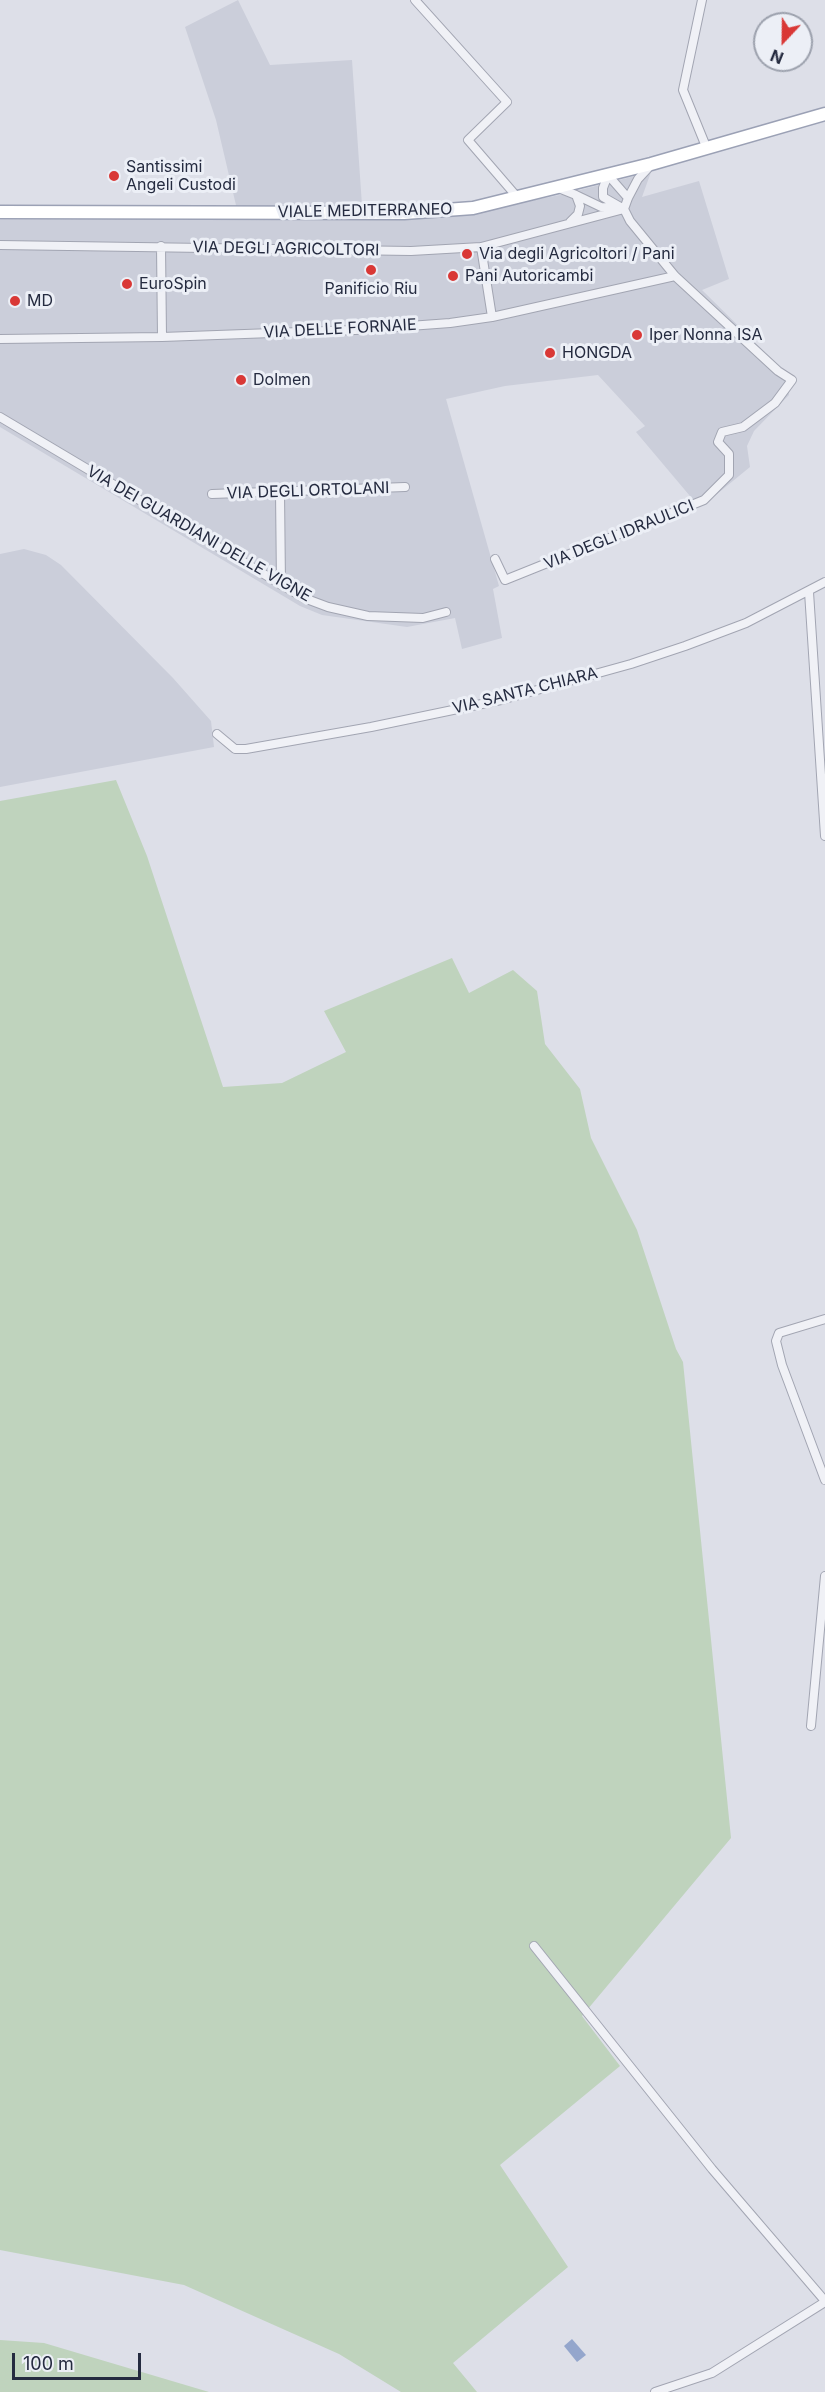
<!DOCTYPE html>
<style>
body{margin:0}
#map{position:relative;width:825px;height:2392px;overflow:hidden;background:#dddfe8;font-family:Inter,sans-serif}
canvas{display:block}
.north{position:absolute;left:753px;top:12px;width:60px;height:60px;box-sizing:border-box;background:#eceff6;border:2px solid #9ca1ad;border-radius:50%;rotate:202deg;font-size:16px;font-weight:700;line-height:24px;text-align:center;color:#252b40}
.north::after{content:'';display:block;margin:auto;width:21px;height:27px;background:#d93836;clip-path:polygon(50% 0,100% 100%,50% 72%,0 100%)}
.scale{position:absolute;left:12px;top:2353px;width:129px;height:27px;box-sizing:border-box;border:3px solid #252b40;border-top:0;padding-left:8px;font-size:18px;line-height:21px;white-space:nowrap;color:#252b40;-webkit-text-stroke:4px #eceff6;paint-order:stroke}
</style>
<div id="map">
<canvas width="825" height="2392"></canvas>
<div class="north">N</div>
<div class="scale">100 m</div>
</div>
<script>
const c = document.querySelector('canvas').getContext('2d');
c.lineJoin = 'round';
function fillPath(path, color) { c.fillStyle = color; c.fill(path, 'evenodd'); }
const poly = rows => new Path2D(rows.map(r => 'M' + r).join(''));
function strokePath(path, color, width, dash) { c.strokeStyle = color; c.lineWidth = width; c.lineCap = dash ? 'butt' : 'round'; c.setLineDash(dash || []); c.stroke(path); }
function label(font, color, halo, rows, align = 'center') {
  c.font = font + ' Inter,sans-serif'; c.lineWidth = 6; c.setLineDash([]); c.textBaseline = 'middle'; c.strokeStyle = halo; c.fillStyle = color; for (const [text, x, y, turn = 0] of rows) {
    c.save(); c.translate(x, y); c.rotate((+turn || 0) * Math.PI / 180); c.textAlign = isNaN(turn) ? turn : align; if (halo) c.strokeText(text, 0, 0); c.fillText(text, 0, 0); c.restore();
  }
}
const built = poly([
 [238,0,270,65,352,60,363,220,458,215,560,195,651,172,642,197,699,181,729,279,702,290,788,375,789,395,754,431,747,446,750,467,706,503,695,502,636,432,645,426,598,375,505,386,446,399,499,586,493,589,502,638,462,649,455,618,407,627,322,615,300,606,0,427,0,220,239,218,216,120,185,27],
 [24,549,46,555,61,565,173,678,211,721,214,747,0,787,0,554]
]);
const green = poly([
 [116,780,147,856,223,1087,282,1083,346,1052,324,1011,452,958,469,993,513,970,537,991,545,1044,580,1089,591,1138,637,1230,676,1349,683,1362,731,1838,582,2016,620,2066,500,2165,568,2267,453,2363,477,2392,401,2392,339,2354,184,2285,0,2250,0,801],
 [0,2340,44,2343,209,2392,0,2392]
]);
const water = poly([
 [572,2339,586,2355,577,2362,564,2346]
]);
const street = poly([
 [415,0,507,102,468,140,518,198],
 [702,0,683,90,707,149],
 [561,189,576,195,580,206,578,214,570,222],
 [576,195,601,207,617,208],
 [624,209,603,197,603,188,608,175,628,198],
 [0,245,411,251,481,247,624,209],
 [161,246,162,337],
 [481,247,492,317],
 [0,339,162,337,355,330,450,323,492,317,675,276],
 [0,417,304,598,328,607,368,616,423,618,446,612],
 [280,492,281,585],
 [212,494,405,487],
 [495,559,505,580,704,500,729,475,729,454,718,442,722,432,743,427,775,403,792,380,778,371,675,276,630,221,624,209,628,198,638,179,650,166],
 [809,592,825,836],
 [217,734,235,749,246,749,371,727,501,700,631,664,685,646,746,623,825,582],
 [825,1319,779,1333,776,1341,782,1365,825,1480],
 [811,1726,825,1576],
 [534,1946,712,2169,825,2301],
 [655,2392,712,2373,825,2302]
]);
const primary = poly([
 [0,212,404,213,473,208,651,164,825,114]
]);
const markers = [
 [114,176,6,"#d93836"],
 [467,254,6,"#d93836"],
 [371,270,6,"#d93836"],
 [453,276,6,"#d93836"],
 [127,284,6,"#d93836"],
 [15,301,6,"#d93836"],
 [637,335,6,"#d93836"],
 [550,353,6,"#d93836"],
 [241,380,6,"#d93836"]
];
const poiNames = [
 ["Santissimi",126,167],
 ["Angeli Custodi",126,185],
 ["Via degli Agricoltori / Pani",479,254],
 ["Pani Autoricambi",465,276],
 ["EuroSpin",139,284],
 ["Panificio Riu",371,289,"center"],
 ["MD",27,301],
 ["Iper Nonna ISA",649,335],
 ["HONGDA",562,353],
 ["Dolmen",253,380]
];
const streetNames = [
 ["VIALE MEDITERRANEO",365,211,-1],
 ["VIA DEGLI AGRICOLTORI",286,249,1],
 ["VIA DELLE FORNAIE",340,329,-3],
 ["VIA DEGLI ORTOLANI",308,491,-2],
 ["VIA DEI GUARDIANI DELLE VIGNE",199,534,30],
 ["VIA DEGLI IDRAULICI",619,535,-22],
 ["VIA SANTA CHIARA",525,691,-14]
];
fillPath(built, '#cbceda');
fillPath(green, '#bfd3bd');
fillPath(water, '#94a6cc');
strokePath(street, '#a2a5b2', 10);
strokePath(primary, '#9ba1b5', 15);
strokePath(street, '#f0f1f6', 8);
strokePath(primary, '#fff', 12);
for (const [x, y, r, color] of markers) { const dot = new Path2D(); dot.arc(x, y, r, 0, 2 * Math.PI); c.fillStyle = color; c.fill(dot); strokePath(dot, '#eceff6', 2); }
label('16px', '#252b40', '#eceff6', poiNames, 'left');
label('16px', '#252b40', '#eceff6', streetNames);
</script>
